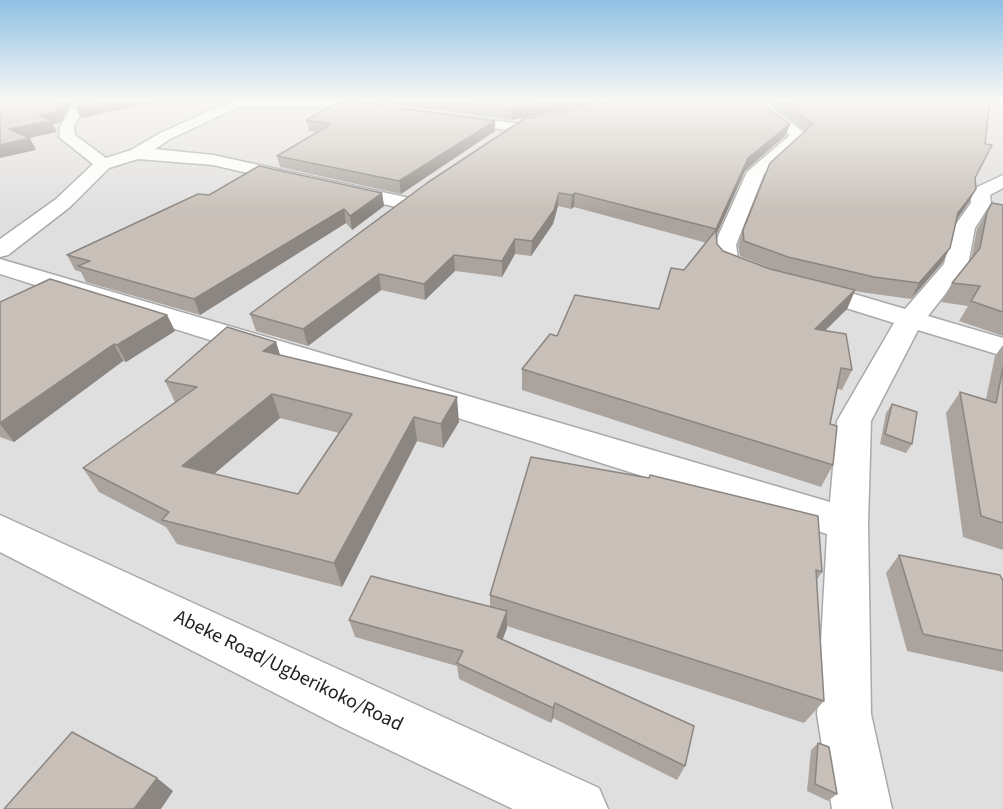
<!DOCTYPE html>
<style>
body{margin:0}
canvas{display:block;background:#f2efe9}
</style>
<canvas width="1003" height="809"></canvas>
<script>
const c = document.querySelector('canvas').getContext('2d');
c.lineJoin = 'round';
function fillPath(path, color) { c.fillStyle = color; c.fill(path, 'evenodd'); }
const poly = rows => new Path2D(rows.map(r => 'M' + r).join(''));
function strokePath(path, color, width, dash) { c.strokeStyle = color; c.lineWidth = width; c.lineCap = dash ? 'butt' : 'round'; c.setLineDash(dash || []); c.stroke(path); }
function label(font, color, halo, rows, align = 'center') {
  c.font = font + ' "Source Sans 3",sans-serif'; c.lineWidth = 4.5; c.setLineDash([]); c.textBaseline = 'middle'; c.strokeStyle = halo; c.fillStyle = color; for (const [text, x, y, turn = 0] of rows) {
    c.save(); c.translate(x, y); c.rotate((+turn || 0) * Math.PI / 180); c.textAlign = isNaN(turn) ? turn : align; if (halo) c.strokeText(text, 0, 0); c.fillText(text, 0, 0); c.restore();
  }
}
const residential = poly([
 [0,100,1003,100,1003,809,0,809]
]);
const minor = poly([
 [75,100,88,100,74,127,75,135,106,158,131,150,160,133,234,100,343,100,386,106,386,112,381,113,339,107,239,107,170,139,155,149,213,155,405,197,412,199,415,203,412,207,405,209,213,165,138,159,109,168,70,207,8,255,0,257,0,239,56,199,93,164,59,137,60,127,75,100],
 [747,100,762,100,807,135,764,174,736,245,738,258,766,270,769,275,766,280,757,282,719,267,715,262,714,245,747,172,790,135,747,100],
 [450,115,515,123,522,127,515,131,445,122,443,119,450,115],
 [1003,175,1003,188,990,195,991,203,975,228,968,265,928,316,1003,338,1003,356,918,330,871,421,868,524,871,714,892,809,832,809,817,714,827,534,0,274,0,259,830,502,837,421,894,323,798,293,794,288,798,283,807,280,905,309,944,264,953,228,971,203,970,193,973,189,1003,175],
 [0,515,599,788,608,809,513,809,343,728,0,552,0,515]
]);
const wall = poly([
 [362,100,600,100,588,105,512,120],
 [765,100,990,100,975,178,976,189,969,202,957,219,942,263,911,299,867,293,855,291,847,309,825,331,852,370,842,390,837,389,830,424,833,465,821,487,522,390,522,369,557,336,659,309,684,270,707,243,574,207,571,209,558,206,553,224,531,256,515,254,502,277,455,271,425,300,381,290,308,346,256,331,250,314,600,105,786,135,745,171,717,234,717,244,723,251,775,270,740,256,738,245,743,230,805,131],
 [306,120,495,131,401,194,280,167,277,156,317,132,309,131],
 [382,193,384,206,352,230,346,223,200,315,86,282,81,272,75,270,67,255,209,195],
 [1003,205,1003,336,959,321,968,306,941,302,952,283,971,260,977,229,987,212],
 [0,302,167,315,175,331,126,362,123,361,14,442,0,437],
 [276,342,280,355,459,422,443,448,417,441,342,587,177,544,166,527,99,492,83,468,175,402,165,381],
 [280,418,339,433,298,494,214,474],
 [1003,345,1003,550,963,537,946,413,960,392,986,399,995,356],
 [892,404,912,444,906,453,880,444,886,413],
 [531,457,822,572,816,581,824,701,804,723,507,626,507,628,502,639,685,766,677,780,553,718,551,723,459,679,457,666,355,637,349,620,490,607,490,595],
 [899,555,1003,581,1003,672,907,651,886,573],
 [818,743,837,794,828,801,807,791,811,750]
]);
const shadedWall = poly([
 [63,100,74,100,60,123,53,124,57,132,15,141,9,129],
 [117,100,199,100,153,103,81,118,76,108],
 [563,100,600,100,588,105,512,120,512,109],
 [495,121,495,131,401,194,399,181],
 [790,124,786,135,745,171,712,244,716,229,748,158],
 [30,138,36,150,0,158,0,145],
 [976,189,969,202,951,227,958,213],
 [382,193,384,206,352,230,350,216],
 [559,193,558,206,553,224,531,256,532,241],
 [575,193,574,207,571,209,572,195],
 [344,209,346,223,200,315,194,299],
 [515,239,515,254,502,277,502,261],
 [950,248,942,263,911,299,919,283],
 [454,255,455,271,425,300,424,284],
 [379,274,381,290,308,346,303,329],
 [855,290,847,309,806,349,815,329],
 [167,315,175,331,126,362,117,345],
 [276,342,283,365,263,351],
 [114,344,123,361,14,442,0,424],
 [272,394,280,418,195,490,182,466],
 [457,397,459,422,443,448,441,424],
 [414,417,417,441,342,587,334,563],
 [507,611,507,628,497,654,497,637],
 [555,703,553,718,551,723,553,708],
 [157,778,173,791,161,809,134,809]
]);
const building = poly([
 [0,100,63,100,55,112,39,115,52,121,9,129,30,138,0,145,0,100],
 [81,100,117,100,76,108,81,100],
 [343,100,495,121,399,181,277,156,331,124,306,120,343,100],
 [436,100,563,100,512,109,436,100],
 [608,100,758,100,790,124,748,158,716,229,575,193,572,195,559,193,554,210,532,241,515,239,502,261,454,255,424,284,379,274,303,329,250,314,427,183,524,119,600,105,608,100],
 [781,100,990,100,985,144,992,145,975,178,976,189,958,213,950,248,919,283,874,277,788,257,744,241,743,230,770,163,813,124,781,100],
 [259,166,382,193,350,216,344,209,194,299,78,266,90,261,67,255,198,194,209,195,259,166],
 [992,203,1003,205,1003,312,971,301,980,286,952,283,980,248,987,212,992,203],
 [716,230,717,244,723,251,770,269,855,290,815,329,846,334,852,370,841,368,830,424,837,426,833,465,522,369,550,334,557,336,575,295,659,309,671,268,684,270,716,230],
 [50,279,167,315,117,345,114,344,0,423,0,302,50,279],
 [227,327,276,342,263,351,457,397,441,424,414,417,334,563,162,520,169,512,83,468,197,387,165,381,227,327],
 [272,394,352,414,298,494,182,466,272,394],
 [1003,367,1003,523,981,516,960,392,996,403,1003,367],
 [892,404,917,412,912,444,885,434,892,404],
 [531,457,649,478,650,475,818,516,822,572,816,570,824,701,490,595,531,457],
 [899,555,1000,575,1003,581,1003,651,923,634,899,555],
 [371,576,507,611,497,637,694,726,685,766,555,703,553,708,457,663,463,651,349,620,371,576],
 [72,732,157,778,134,809,4,809,72,732],
 [818,743,829,747,837,794,815,784,818,743]
]);
const nearStreetnames = [
 ["Abeke Road/Ugberikoko/Road",288,672,26]
];
fillPath(residential, '#e0dfdf');
strokePath(minor, '#a9a9a9', 3);
fillPath(minor, '#fff');
fillPath(wall, '#aba49e');
fillPath(shadedWall, '#8b8681');
fillPath(building, '#c7bfb8');
strokePath(building, '#8b8681', 1.5);
const sky = c.createLinearGradient(0, 0, 0, 213);
sky.addColorStop(0, '#8fc0e4');
sky.addColorStop(0.47, '#f9f8f5');
sky.addColorStop(1, '#f9f8f500');
c.fillStyle = sky;
c.fillRect(0, 0, 1003, 213);
label('20px', '#222', '#fff', nearStreetnames);
</script>
